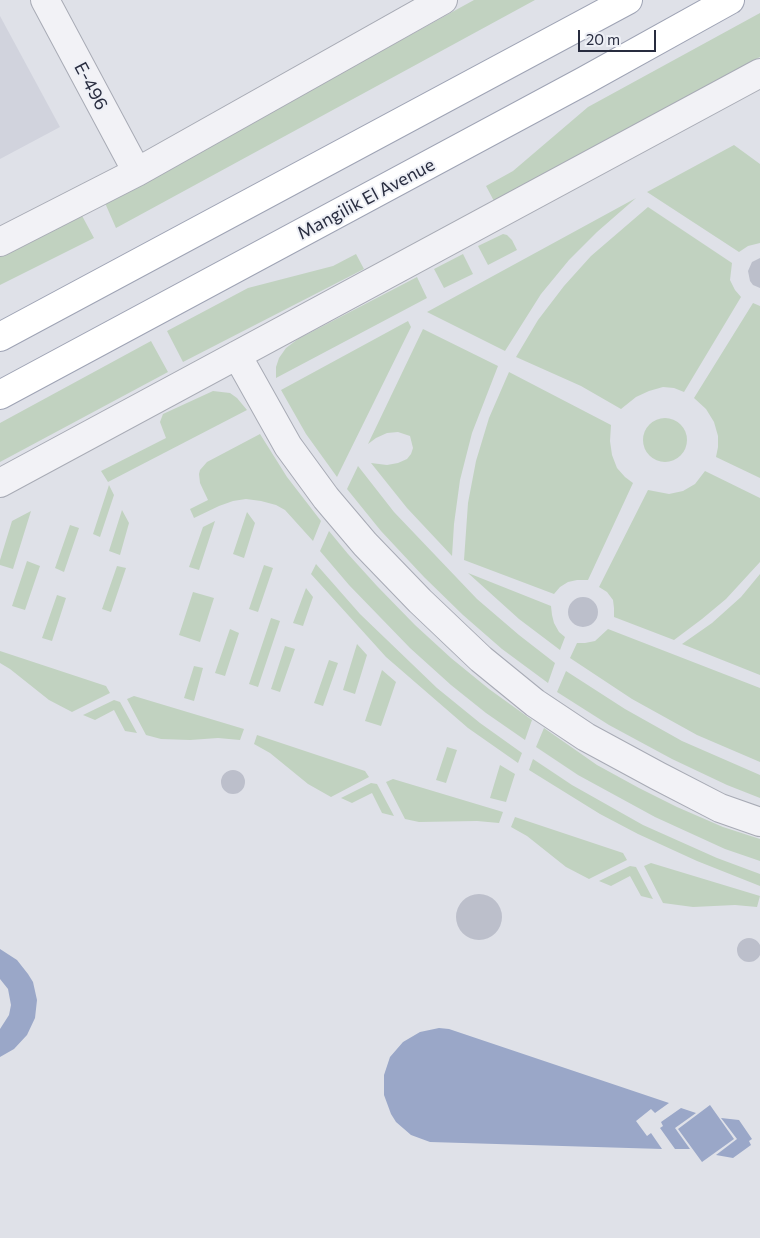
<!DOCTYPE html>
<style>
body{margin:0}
#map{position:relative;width:760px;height:1238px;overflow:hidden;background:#dfe1e8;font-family:Commissioner,sans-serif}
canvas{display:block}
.scale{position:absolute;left:578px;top:30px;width:78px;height:22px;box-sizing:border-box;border:2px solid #282c3f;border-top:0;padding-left:6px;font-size:15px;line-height:18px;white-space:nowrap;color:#282c3f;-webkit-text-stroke:4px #eef0f6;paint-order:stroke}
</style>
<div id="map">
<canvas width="760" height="1238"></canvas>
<div class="scale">20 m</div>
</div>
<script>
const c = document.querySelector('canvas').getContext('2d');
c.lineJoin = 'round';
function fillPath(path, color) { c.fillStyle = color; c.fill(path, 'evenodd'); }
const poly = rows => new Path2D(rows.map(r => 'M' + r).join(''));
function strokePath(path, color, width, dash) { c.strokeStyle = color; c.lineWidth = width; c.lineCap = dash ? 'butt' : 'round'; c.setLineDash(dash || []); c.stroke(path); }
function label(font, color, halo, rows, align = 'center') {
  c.font = font + ' Commissioner,sans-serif'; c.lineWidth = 4; c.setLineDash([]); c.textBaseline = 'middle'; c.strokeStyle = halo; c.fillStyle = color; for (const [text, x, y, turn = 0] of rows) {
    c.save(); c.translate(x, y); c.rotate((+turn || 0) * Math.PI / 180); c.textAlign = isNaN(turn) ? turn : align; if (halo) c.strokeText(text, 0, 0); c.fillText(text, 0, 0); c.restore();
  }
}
const built = poly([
 [0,16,60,127,0,159]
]);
const green = poly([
 [474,0,535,0,116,228,105,203],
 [760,13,760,57,494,201,486,186,513,171,588,107],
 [734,145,760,164,760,243,748,246,739,252,647,192],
 [636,198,597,232,569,260,541,294,505,351,427,312],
 [648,207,732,263,730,280,735,290,741,297,684,392,674,388,663,387,649,391,636,397,621,409,581,386,516,357,538,320,564,286,591,256],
 [80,212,94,238,0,285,0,255],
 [503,234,507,235,512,240,517,250,488,265,478,246],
 [356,254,364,269,183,362,167,331,248,288,333,266],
 [463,254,473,274,444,288,434,269],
 [417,277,427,298,276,378,276,367,279,358,286,348,298,339],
 [753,303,760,306,760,478,716,457,718,447,718,436,714,422,706,409,694,398],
 [408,321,411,327,337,477,306,434,281,390],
 [423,329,498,366,472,433,460,480,454,524,452,556,407,508,371,463,387,465,398,463,407,459,411,454,413,448,410,436,398,432,387,433,376,438,368,444],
 [151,341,168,372,0,462,0,423],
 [509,372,611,425,610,441,612,455,617,468,625,477,633,483,588,580,577,580,568,582,560,587,554,594,464,560,468,503,476,461,489,418],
 [213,391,230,393,237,398,247,410,108,482,101,471,166,438,160,422,163,414],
 '643 440a22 22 0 1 1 44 0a22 22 0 1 1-44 0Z',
 [260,434,287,477,321,521,313,541,285,510,276,505,261,501,246,499,233,501,219,506,194,518,190,509,208,500,200,483,199,474,200,470,207,462],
 [358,466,394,512,477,599,519,635,555,663,548,683,502,649,463,615,424,577,381,531,347,489],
 [705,471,760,498,760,562,726,599,702,619,674,640,614,617,614,608,613,600,607,592,599,587,648,490,669,494,683,491,695,484],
 [109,485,114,495,100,537,93,534],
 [122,510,129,523,120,555,109,551],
 [31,511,13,569,0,565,0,560,12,521],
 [247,512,255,523,244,558,233,554],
 [215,521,199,570,189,567,203,527],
 [70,525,79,528,64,572,55,568],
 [329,531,348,554,377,586,415,625,451,658,489,689,532,720,525,740,486,713,451,685,410,648,349,585,320,551],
 [27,561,40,566,25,610,12,606],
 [316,564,360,614,437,688,480,723,522,753,518,763,468,728,386,657,311,574],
 [264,565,273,568,258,612,249,609],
 [117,566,126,568,111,612,102,609],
 [468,573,551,606,552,615,554,623,559,632,565,637,560,650,519,619],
 [760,574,760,675,682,644,712,623,741,597],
 [306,588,313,597,303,626,293,623],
 [193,592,214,598,200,642,179,635],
 [57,595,66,598,52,641,42,638],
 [271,618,280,621,258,687,249,684],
 [230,629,239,633,225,676,215,673],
 [608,629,760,688,760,762,697,735,632,699,570,658,577,643,585,643,595,641],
 [357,644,367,655,355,694,343,690],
 [285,646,295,649,280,692,271,689],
 [0,651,106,686,110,693,72,712,49,700,10,669,0,663],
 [329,660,338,663,323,706,314,703],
 [194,666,203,668,194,701,184,698],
 [382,670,396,682,381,726,365,721],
 [566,671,625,709,682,741,760,775,760,798,727,785,672,759,609,725,557,692],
 [134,696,244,729,240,740,218,738,190,740,161,739,146,735,127,699],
 [114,700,120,702,137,733,125,731,114,710,95,720,83,715],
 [544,728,597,765,639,788,677,807,723,827,760,839,760,861,725,849,655,817,578,775,536,747],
 [257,735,365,771,369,777,331,797,308,784,270,753,254,744],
 [447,747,457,750,446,783,436,780],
 [533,759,572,785,643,825,717,858,760,874,760,886,697,861,638,834,600,814,529,770],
 [500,765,515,774,506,802,490,798],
 [393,779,503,812,499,823,477,821,419,822,405,819,386,782],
 [371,783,377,784,394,816,382,813,372,793,352,803,341,798],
 [515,817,623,853,627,860,589,879,566,867,527,836,511,827],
 [651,863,760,896,757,907,735,905,693,907,663,903,644,866],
 [630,866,636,867,653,899,641,896,630,876,611,886,599,881]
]);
const water = poly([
 [0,949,17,960,28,974,33,982,37,1000,35,1018,27,1035,14,1049,0,1057,0,1029,9,1015,11,1005,8,989,0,979],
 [439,1028,449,1029,669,1103,655,1113,651,1109,636,1121,647,1136,651,1133,662,1149,430,1142,411,1135,396,1122,391,1114,384,1095,384,1075,390,1057,403,1042,420,1032],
 [710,1105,734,1139,702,1162,678,1129],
 [681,1108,696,1113,675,1128,690,1149,675,1149,660,1128,663,1126,661,1122],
 [721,1118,739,1120,752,1139,749,1141,751,1145,733,1158,716,1155,737,1139]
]);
const building = poly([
 [760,258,760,288,753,285,750,281,748,271,752,262],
 '568 612a15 15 0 1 1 30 0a15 15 0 1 1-30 0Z',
 '221 782a12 12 0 1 1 24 0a12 12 0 1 1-24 0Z',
 '456 917a23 23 0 1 1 46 0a23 23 0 1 1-46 0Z',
 '737 950a12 12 0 1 1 24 0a12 12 0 1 1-24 0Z'
]);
const minor = poly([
 [45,0,137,172],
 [0,242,137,172,443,0],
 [237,355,288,446,326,498,365,544,420,601,481,659,535,703,586,737,658,776,720,808,760,822],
 [0,483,760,73]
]);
const major = poly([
 [0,337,628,0],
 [0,395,584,81,730,0]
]);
const streetNames = [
 ["E-496",91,86,62],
 ["Mangilik El Avenue",366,199,-28]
];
fillPath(built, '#d1d3dd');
fillPath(green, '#c1d2c0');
fillPath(water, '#9aa7c8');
fillPath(building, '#bcbfcb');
strokePath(minor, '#a8abb5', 30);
strokePath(major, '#9ea3b4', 30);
strokePath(minor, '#f2f2f6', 28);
strokePath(major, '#fff', 28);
label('18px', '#282c3f', '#eef0f6', streetNames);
</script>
